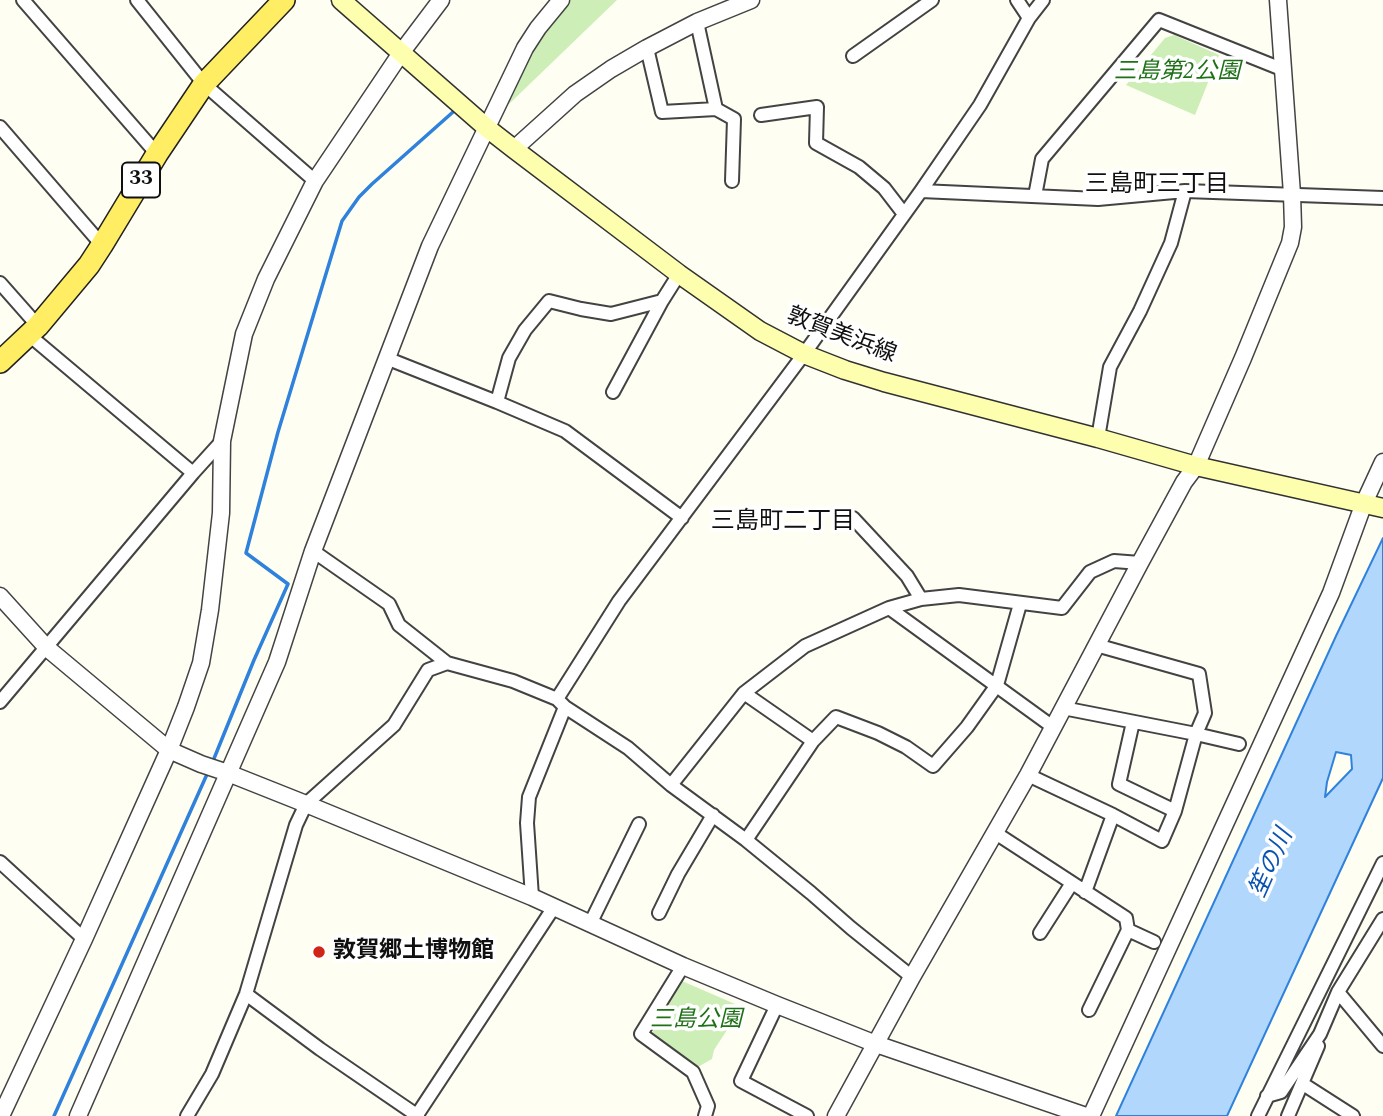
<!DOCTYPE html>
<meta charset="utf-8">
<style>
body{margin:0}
canvas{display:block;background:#fffef3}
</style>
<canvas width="1383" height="1116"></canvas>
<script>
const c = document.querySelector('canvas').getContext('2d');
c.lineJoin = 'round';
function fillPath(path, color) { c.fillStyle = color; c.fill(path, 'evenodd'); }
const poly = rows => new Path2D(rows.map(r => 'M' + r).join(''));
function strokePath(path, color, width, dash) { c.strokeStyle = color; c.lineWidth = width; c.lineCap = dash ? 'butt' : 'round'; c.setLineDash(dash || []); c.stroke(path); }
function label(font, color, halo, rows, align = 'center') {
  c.font = font + ' Spectral,"Noto Sans JP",serif'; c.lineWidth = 7; c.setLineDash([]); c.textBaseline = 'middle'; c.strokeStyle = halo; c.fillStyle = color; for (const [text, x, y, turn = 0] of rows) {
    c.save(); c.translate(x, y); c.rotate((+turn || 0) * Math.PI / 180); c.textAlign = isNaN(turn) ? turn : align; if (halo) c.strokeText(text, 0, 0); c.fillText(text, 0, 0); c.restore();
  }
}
const green = poly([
 [571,0,617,0,508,105,537,43,552,23],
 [1174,35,1219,55,1195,115,1126,85,1165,38],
 [682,981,742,1007,714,1050,712,1059,696,1068,685,1057,651,1035]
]);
const water = poly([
 [1383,538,1383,778,1227,1116,1116,1116,1336,636,1383,538],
 [1336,752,1351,755,1352,769,1325,797,1327,782,1336,752]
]);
const stream = poly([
 [213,761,254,660,288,584,246,553,278,432,342,221,359,197,372,184,453,112],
 [54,1116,208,772]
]);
const minor = poly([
 [23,0,157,154],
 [137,0,204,84,315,181],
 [1017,0,1029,18],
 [647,48,662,112,716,109,697,22],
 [853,56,932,0],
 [716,109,734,119,732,181],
 [761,115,817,107,816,143,859,167,884,188,904,214],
 [0,127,102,245],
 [921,191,1098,199,1185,191,1383,198],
 [1035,196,1042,159,1159,20,1284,70],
 [0,283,38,326],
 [29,335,193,473],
 [386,358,497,402,565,431,682,518],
 [613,392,662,301],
 [497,402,509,358,525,330,549,301,581,309,611,314,662,301,679,274],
 [1098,438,1110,367,1140,311,1171,243,1185,191],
 [853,518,907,576,921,599],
 [313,551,389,604,399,625,447,663],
 [889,608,921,599,959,595,1062,608,1090,572,1114,561,1140,563],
 [1096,645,1199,674,1205,713,1196,734,1239,744],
 [744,693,813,741,746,840],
 [557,699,619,601,804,354,921,191,980,105,1029,18,1043,0],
 [0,702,193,473,222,441],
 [1133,722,1119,784,1175,811],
 [813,741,836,717,878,733,906,747,933,766,967,727,997,685,1020,604],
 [1028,775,1113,815,1162,841,1175,811,1196,734,1063,708],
 [671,785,744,693,805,646,889,608,1053,727],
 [994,832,1126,918,1128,930,1089,1010],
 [0,862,84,939],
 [1085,892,1113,815],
 [532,897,527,823,529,797,565,707],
 [659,913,678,874,713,815],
 [590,924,639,824],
 [1128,930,1154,942],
 [1040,933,1072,883],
 [683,966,641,1034,693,1072,708,1106,705,1116],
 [1338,992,1383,1046],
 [246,994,320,1049,418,1116],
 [777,1005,741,1081,807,1116],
 [1303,1084,1353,1116],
 [1267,1096,1281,1092,1320,1034,1338,992,1383,919],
 [417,1115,554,907],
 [187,1116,212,1074,246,994,296,825,306,804,394,725,428,670,447,663,513,681,557,699,565,707,628,748,671,785,746,840,811,893,851,928,912,977],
 [1258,1116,1383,863],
 [1288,1116,1318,1046]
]);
const tertiary = poly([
 [514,149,575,94,611,69,647,48,697,22,751,0],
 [0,596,47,648,169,750,201,764,228,773,306,804,532,897,683,966,777,1005,876,1044,1086,1116],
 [1,1116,84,939,169,750,186,707,201,663,210,610,221,513,222,441,244,334,266,279,315,181,401,53,441,0],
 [78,1116,277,662,313,551,430,246,525,48,538,28,561,0],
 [836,1116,912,977,1028,775,1140,563,1184,482,1196,466,1243,358,1290,243,1293,227,1292,194,1278,0],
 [1091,1116,1331,593,1364,503,1383,462]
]);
const secondary = poly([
 [341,0,487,128,514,149,679,274,760,331,804,354,845,370,884,382,1098,438,1196,466,1383,508]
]);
const primary = poly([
 [0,362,38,326,89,265,102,245,157,154,204,84,284,0]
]);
const markers = [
 [319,952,7,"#d12517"]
];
const shields = [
 [141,180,38]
];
const shieldNames = [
 ["33",141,180]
];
const parkNames = [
 ["三島第2公園",1177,73],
 ["三島公園",696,1021]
];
const streetNames = [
 ["敦賀美浜線",841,337,21]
];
const poiNames = [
 ["敦賀郷土博物館",333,952]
];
const neighbourhoodNames = [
 ["三島町三丁目",1157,186],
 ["三島町二丁目",783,523]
];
const waterNames = [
 ["笙の川",1273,864,-66]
];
fillPath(green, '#cdefb7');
fillPath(water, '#b1d7fd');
strokePath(water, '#2f82dc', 2);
strokePath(stream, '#2f82dc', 3.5);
strokePath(minor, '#434343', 16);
strokePath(tertiary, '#434343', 19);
strokePath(secondary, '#323232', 21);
strokePath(primary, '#212121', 24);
strokePath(minor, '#fff', 12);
strokePath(tertiary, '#fff', 16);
strokePath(secondary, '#feffae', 18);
strokePath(primary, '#ffed63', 21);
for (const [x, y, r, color] of markers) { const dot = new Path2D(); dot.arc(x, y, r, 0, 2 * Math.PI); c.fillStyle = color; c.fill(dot); strokePath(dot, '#fff', 2.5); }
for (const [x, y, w] of shields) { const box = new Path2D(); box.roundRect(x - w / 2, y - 17.5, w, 35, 5); c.fillStyle = '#fff'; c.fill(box); strokePath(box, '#101010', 2); }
label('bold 21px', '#101010', null, shieldNames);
label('italic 23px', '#1f7117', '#fff', parkNames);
label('23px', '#101010', '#fff', streetNames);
label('bold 23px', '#101010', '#fff', poiNames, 'left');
label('24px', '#101010', '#fff', neighbourhoodNames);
label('italic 24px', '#0953b2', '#fff', waterNames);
</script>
